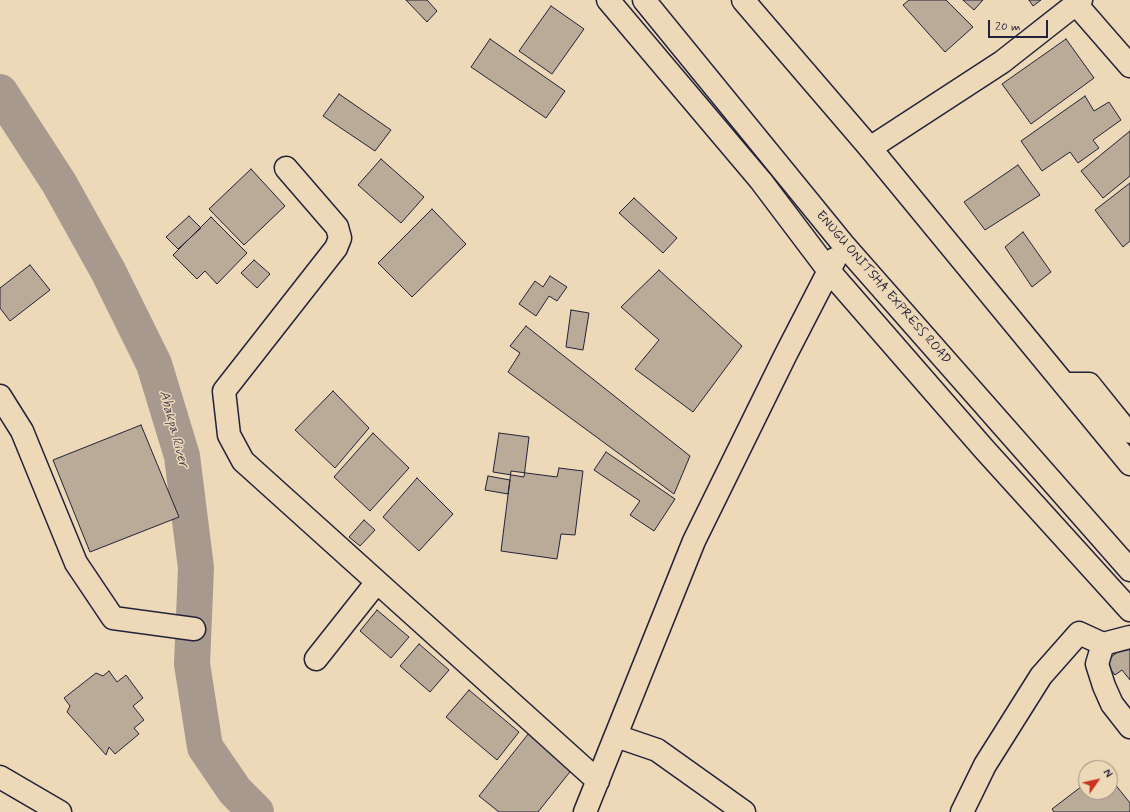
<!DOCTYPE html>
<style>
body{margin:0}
#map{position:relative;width:1130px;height:812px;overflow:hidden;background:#edd8b7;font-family:Mynerve,sans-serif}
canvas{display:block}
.north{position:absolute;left:1078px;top:760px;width:40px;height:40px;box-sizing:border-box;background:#edd8b7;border:1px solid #9c8f85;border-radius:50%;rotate:56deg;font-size:11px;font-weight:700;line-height:16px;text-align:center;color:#22223b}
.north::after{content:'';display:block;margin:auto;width:14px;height:18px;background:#c8321e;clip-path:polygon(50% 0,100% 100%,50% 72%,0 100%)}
.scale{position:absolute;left:988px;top:20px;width:60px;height:18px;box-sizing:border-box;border:2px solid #22223b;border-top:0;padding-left:5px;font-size:12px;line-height:14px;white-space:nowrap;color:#22223b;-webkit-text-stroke:3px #edd8b7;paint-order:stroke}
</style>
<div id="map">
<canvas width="1130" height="812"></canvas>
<div class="north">N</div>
<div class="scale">20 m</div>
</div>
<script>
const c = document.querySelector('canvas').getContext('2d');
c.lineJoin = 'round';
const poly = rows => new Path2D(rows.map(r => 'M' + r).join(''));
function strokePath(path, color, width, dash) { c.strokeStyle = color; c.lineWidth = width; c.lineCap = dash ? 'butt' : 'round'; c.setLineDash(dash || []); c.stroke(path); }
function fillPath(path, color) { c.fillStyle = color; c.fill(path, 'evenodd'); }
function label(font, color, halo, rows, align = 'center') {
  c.font = font + ' Mynerve,sans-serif'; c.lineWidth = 3; c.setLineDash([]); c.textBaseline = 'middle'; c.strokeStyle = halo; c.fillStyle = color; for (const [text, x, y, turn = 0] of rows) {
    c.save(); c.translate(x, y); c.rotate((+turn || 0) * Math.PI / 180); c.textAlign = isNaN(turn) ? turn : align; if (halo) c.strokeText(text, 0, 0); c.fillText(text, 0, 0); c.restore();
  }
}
const river = poly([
 [0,92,59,183,108,271,154,364,182,456,196,568,192,664,205,747,235,791,256,812]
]);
const building = poly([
 [406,0,427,0,437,11,427,22,406,0],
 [909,0,946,0,973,27,945,52,903,5,909,0],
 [963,0,983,0,974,10,963,0],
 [1029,0,1041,0,1033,6,1029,0],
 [551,6,584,29,552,74,519,51,551,6],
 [490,39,565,91,546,118,471,67,490,39],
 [1066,39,1094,78,1031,124,1002,84,1066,39],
 [339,94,391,130,375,151,323,116,339,94],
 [1085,96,1094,111,1109,102,1121,120,1093,140,1099,148,1078,163,1070,152,1042,171,1021,141,1085,96],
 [1130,131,1130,176,1103,198,1081,171,1130,131],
 [381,159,424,197,401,223,358,185,381,159],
 [1018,165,1040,195,985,230,964,202,1018,165],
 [251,169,285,206,244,245,209,209,251,169],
 [1130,183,1130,241,1123,247,1095,210,1130,183],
 [634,198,677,238,663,253,619,213,634,198],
 [432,209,466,244,412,297,378,263,432,209],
 [189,216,201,228,178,249,166,237,189,216],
 [211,217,247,253,217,284,205,271,197,279,173,255,211,217],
 [1023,232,1051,272,1032,287,1005,247,1023,232],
 [254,260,270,274,257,288,241,273,254,260],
 [30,265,50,290,10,321,0,308,0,288,30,265],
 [659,270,742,346,693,412,635,369,659,340,621,307,659,270],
 [550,276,567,287,557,301,549,296,536,316,519,304,535,281,543,287,550,276],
 [571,310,589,313,583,350,566,347,571,310],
 [526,326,690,456,674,494,508,372,520,353,510,346,526,326],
 [333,391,369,428,335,468,295,430,333,391],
 [141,425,179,517,90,552,53,460,141,425],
 [373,433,409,468,370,511,334,477,373,433],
 [499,433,529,437,524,477,493,472,499,433],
 [606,452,675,499,654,531,630,515,640,501,594,470,606,452],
 [559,468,583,471,575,535,561,534,557,559,501,551,511,471,557,477,559,468],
 [488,476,510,480,508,494,485,490,488,476],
 [417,478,453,514,419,551,383,517,417,478],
 [364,520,375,530,360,546,349,537,364,520],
 [377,610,409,637,391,658,360,631,377,610],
 [1129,643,1130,645,1130,680,1122,670,1115,675,1105,662,1129,643],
 [419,644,449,670,430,692,400,666,419,644],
 [109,671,117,682,126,675,143,698,133,706,144,720,134,728,139,734,115,754,109,747,106,755,67,712,70,706,64,698,96,673,103,676,109,671],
 [469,690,519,732,497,760,446,717,469,690],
 [529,733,573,768,538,812,499,812,479,796,529,733],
 [1110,778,1130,803,1130,812,1054,812,1052,809,1086,783,1086,792,1110,792,1110,778]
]);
const minor = poly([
 [608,0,761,181,829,271,984,449,1130,610],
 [1076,4,1130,66],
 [870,148,1002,62,1081,0],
 [286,168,337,227,340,238,336,248,224,391,229,435,243,461,598,781],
 [1065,384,1089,384,1122,425,1130,432],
 [0,396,22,431,76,563,113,618,194,629],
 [1130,637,1103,644,1097,664,1104,686,1112,704,1130,727],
 [316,659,377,582],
 [616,736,657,750,744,812],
 [0,777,60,812],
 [585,812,694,541,785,356,835,259],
 [962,812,985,765,1041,676,1079,633,1103,644]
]);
const highway = poly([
 [644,0,843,244,1130,570],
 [743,0,870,148,1130,464]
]);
const streetNames = [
 ["ENUGU ONITSHA EXPRESS ROAD",883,288,49]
];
const waterNames = [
 ["Abakpa River",173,429,75]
];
strokePath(river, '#a7998d', 36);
fillPath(building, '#baab98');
strokePath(building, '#22223b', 1);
strokePath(minor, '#22223b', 25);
strokePath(highway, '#22223b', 25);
strokePath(minor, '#edd8b7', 22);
strokePath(highway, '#edd8b7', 22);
label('13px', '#22223b', '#edd8b7', streetNames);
label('italic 14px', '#4a4654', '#edd8b7', waterNames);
</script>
